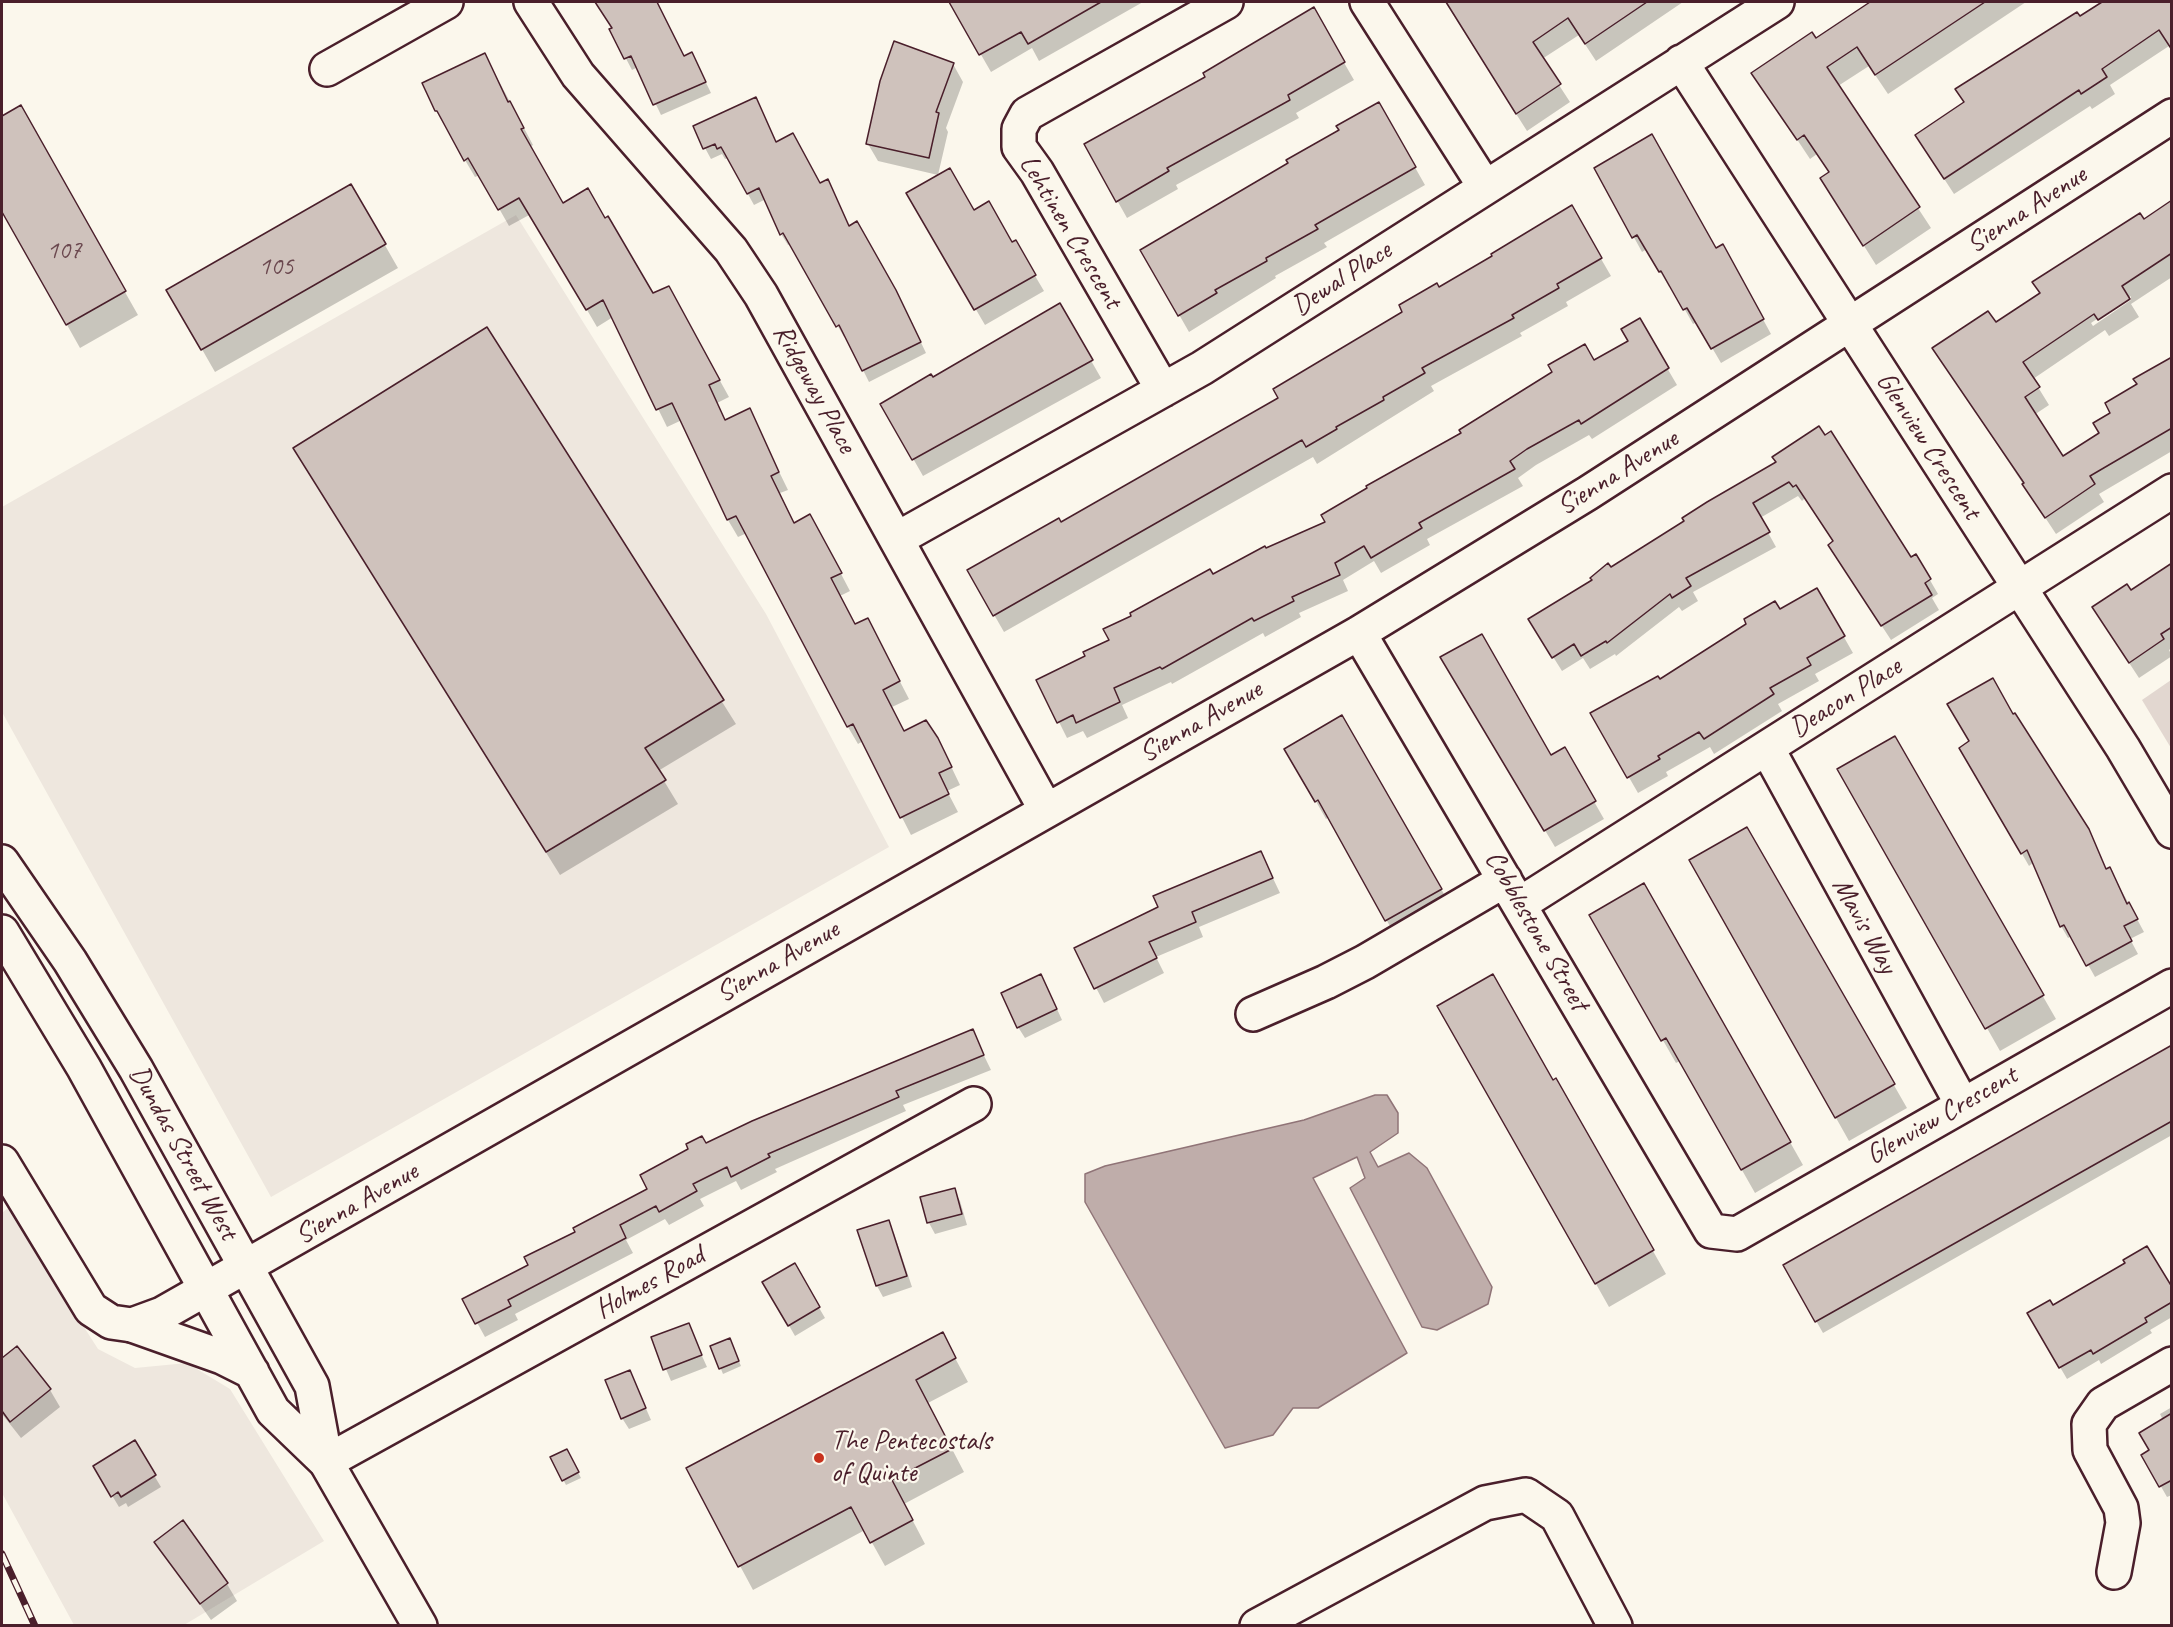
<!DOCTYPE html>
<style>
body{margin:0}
#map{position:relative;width:2173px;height:1627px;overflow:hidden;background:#fbf7ec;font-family:Caveat,sans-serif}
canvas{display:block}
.frame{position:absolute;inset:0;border:3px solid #4a1f2b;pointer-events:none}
</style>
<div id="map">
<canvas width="2173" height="1627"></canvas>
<div class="frame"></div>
</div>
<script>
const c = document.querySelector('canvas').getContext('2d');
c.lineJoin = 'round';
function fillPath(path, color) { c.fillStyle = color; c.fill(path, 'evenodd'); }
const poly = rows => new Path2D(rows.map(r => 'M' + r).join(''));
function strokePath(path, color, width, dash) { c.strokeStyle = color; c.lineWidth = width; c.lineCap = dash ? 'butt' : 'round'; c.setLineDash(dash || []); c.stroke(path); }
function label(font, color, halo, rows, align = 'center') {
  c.font = font + ' Caveat,sans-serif'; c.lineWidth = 4.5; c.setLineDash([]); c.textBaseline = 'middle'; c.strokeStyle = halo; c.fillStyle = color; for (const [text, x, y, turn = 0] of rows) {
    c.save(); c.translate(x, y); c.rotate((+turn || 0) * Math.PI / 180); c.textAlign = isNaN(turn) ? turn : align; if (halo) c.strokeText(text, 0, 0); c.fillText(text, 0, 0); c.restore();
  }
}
const built = poly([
 [516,215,766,614,889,847,271,1197,2,712,2,507],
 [8,1208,98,1349,135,1368,187,1363,230,1389,324,1541,184,1625,74,1625,2,1493,2,1213]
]);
const green = poly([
 [2171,680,2171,748,2142,700]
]);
const water = poly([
 [1375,1095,1387,1095,1398,1113,1398,1133,1370,1152,1378,1167,1409,1153,1427,1168,1492,1287,1488,1304,1437,1330,1422,1327,1350,1188,1365,1178,1357,1157,1313,1178,1407,1353,1318,1408,1293,1408,1273,1435,1225,1448,1085,1202,1085,1174,1105,1166,1304,1120,1375,1095]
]);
const shadow = poly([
 [596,2,656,2,684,58,692,54,711,93,661,115,638,67,632,70,611,30,613,29],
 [961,2,1143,2,1039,61,1032,48,991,72,953,6],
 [1445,2,1519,2,1522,5,1528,2,1683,2,1596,61,1579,35,1542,59,1570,102,1527,131],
 [1874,2,2026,2,1888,94,1869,66,1838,86,1931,228,1876,265,1834,198,1830,174,1817,154,1810,159,1753,73,1815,40],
 [2104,2,2172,2,2172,48,2169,46,2110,85,2115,94,2092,109,2090,106,1954,194,1926,151,1965,103],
 [1313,9,1354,80,1296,113,1299,118,1176,185,1178,189,1127,218,1086,145,1207,77],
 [485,55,533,145,530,147,563,205,653,295,678,305,729,397,717,403,726,421,749,410,788,490,780,493,795,524,820,534,850,591,840,596,855,626,877,637,909,699,892,707,904,732,947,758,960,785,947,791,958,812,911,835,863,741,858,744,848,727,747,533,738,537,728,520,682,420,667,427,613,317,597,327,531,214,509,226,480,175,475,177,436,111],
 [953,64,963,82,946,128,948,132,938,175,878,161,868,144],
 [1379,104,1425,185,1324,243,1327,247,1275,276,1276,278,1189,332,1142,250,1290,164],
 [20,107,138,315,80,348,2,209,2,118],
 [762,111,777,144,819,184,902,303,926,353,869,382,846,336,844,337,791,244,788,245,781,234,766,199,754,205,728,158,725,159,722,154,711,159,705,148],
 [1596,168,1716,250,1723,246,1771,334,1721,363,1697,322,1693,324,1671,285,1669,287,1647,249,1642,252],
 [351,186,398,268,215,372,168,290],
 [908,193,1011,244,1015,242,1044,291,985,325],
 [2172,202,2172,277,2131,304,2139,317,2109,336,2105,330,2033,379,2049,405,2034,415,2063,458,2101,433,2112,413,2139,385,2172,358,2172,451,2099,494,2104,502,2056,534,1934,349,1995,324],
 [2131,296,2131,300,2093,326,2091,323],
 [1571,207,1611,276,1566,302,1568,306,1520,333,1522,336,1431,386,1434,391,1317,464,1313,457,1004,632,969,571,1060,524,1280,399,1439,289],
 [1059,305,1101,378,923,476,882,404,932,379],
 [1639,320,1677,385,1592,439,1589,435,1536,465,1518,478,1523,486,1427,539,1430,545,1381,573,1374,561,1343,580,1348,591,1299,613,1301,617,1265,637,1263,633,1172,684,1171,682,1122,705,1128,718,1087,738,1083,731,1067,738,1038,680,1087,657,1212,576,1327,522,1630,342],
 [487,329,736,724,658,771,678,804,560,875,295,449],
 [1777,463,1911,560,1916,556,1938,594,1932,598,1939,610,1891,640,1838,559,1834,542,1805,498,1802,501,1798,496,1760,518,1776,547,1693,592,1698,601,1682,611,1679,607,1616,656,1615,654,1590,669,1583,658,1562,671,1538,633,1611,569],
 [2172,565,2172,648,2169,650,2172,656,2139,678,2103,623,2131,592],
 [1817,590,1853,653,1815,674,1819,681,1778,704,1782,711,1714,754,1710,747,1666,772,1668,776,1638,793,1592,713,1659,681],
 [1442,658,1550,757,1564,749,1604,819,1555,847],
 [2013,716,2088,830,2107,870,2110,869,2144,932,2130,939,2138,954,2095,977,2072,936,2068,938,2061,926,2034,862,2029,866,1961,748],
 [1341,717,1451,906,1396,937,1329,817,1326,819,1286,749],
 [1894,738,2056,1019,2000,1051,1840,769],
 [1747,829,1907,1108,1849,1141,1691,860],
 [1261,853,1280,893,1199,927,1203,937,1156,957,1164,973,1104,1003,1076,949],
 [1644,885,1803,1165,1755,1193,1680,1061,1676,1063,1591,915],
 [1047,987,1062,1020,1025,1038,1018,1027],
 [1439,1006,1553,1082,1556,1080,1666,1274,1609,1307],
 [972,1031,991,1070,903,1105,906,1111,775,1169,777,1172,741,1190,736,1181,700,1199,704,1206,669,1225,665,1219,626,1240,633,1253,515,1314,518,1320,485,1337,464,1299,530,1265,649,1190,706,1145],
 [2172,1047,2172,1135,1823,1333,1785,1266],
 [954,1190,960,1201,967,1225,935,1234,929,1223,922,1198],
 [888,1222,894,1233,912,1287,883,1297,877,1286],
 [2127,1264,2172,1290,2172,1317,2150,1330,2152,1333,2101,1364,2099,1360,2067,1379,2029,1314,2053,1307],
 [794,1265,825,1318,795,1336,764,1282],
 [688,1325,707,1367,671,1381,653,1338],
 [942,1334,968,1382,928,1403,964,1472,904,1504,925,1544,885,1566,865,1530,753,1590,688,1469],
 [732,1345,741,1366,723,1374,712,1347],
 [17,1348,50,1390,60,1407,21,1438,2,1414,2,1360],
 [630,1372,651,1420,629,1429,622,1418],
 [2172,1407,2172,1495,2167,1497,2143,1455,2151,1451,2163,1420,2160,1414],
 [134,1442,161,1487,128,1507,126,1503,119,1507,95,1467],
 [567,1451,581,1478,566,1485,552,1458],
 [156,1542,227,1584,237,1601,211,1620]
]);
const building = poly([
 [595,2,657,2,684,56,692,52,706,82,653,105,631,56,624,59,609,29,612,28,595,2],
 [949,2,1101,2,1028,44,1021,32,979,55,949,2],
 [1446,2,1647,2,1585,44,1568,18,1533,42,1561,84,1516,114,1446,2],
 [1870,2,1985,2,1875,75,1857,47,1827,67,1920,207,1863,246,1820,178,1829,172,1804,135,1797,140,1751,73,1812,32,1816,38,1870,2],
 [2102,2,2172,2,2172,50,2159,30,2102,69,2107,77,2081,94,2079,90,1944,179,1915,135,1964,102,1955,89,2077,12,2080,16,2102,2],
 [1314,7,1345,62,1288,95,1290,100,1167,168,1169,171,1116,202,1084,144,1205,77,1203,73,1314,7],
 [894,41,954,63,936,112,939,113,929,158,866,144,880,81,894,41],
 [485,53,508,102,510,101,524,128,521,129,563,203,588,188,605,218,608,216,653,293,669,286,720,380,709,385,725,420,750,408,779,472,771,476,794,523,810,514,842,573,831,578,855,624,868,618,900,681,883,690,904,731,926,720,938,738,952,767,939,773,949,794,900,818,853,724,847,727,736,516,727,520,672,403,656,410,603,300,586,310,519,198,498,210,468,158,464,161,437,111,435,111,422,83,485,53],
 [756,97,776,142,793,133,820,183,828,179,849,226,857,221,896,290,921,342,862,371,839,325,836,327,783,233,780,235,759,188,747,194,721,147,717,149,715,144,703,149,693,126,756,97],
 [1379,102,1416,167,1315,225,1318,229,1266,258,1267,261,1215,290,1217,293,1178,316,1140,250,1288,163,1286,160,1339,130,1336,126,1379,102],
 [21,105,126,291,66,325,2,212,2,116,21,105],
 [1652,134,1716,248,1723,244,1764,319,1711,349,1687,308,1683,310,1661,271,1659,272,1637,235,1632,238,1594,168,1652,134],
 [950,168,974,210,989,201,1012,242,1016,240,1036,275,974,310,906,193,950,168],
 [351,184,386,244,201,350,166,290,351,184],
 [2172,200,2172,253,2122,286,2130,299,2098,320,2094,314,2023,362,2040,387,2025,397,2063,456,2099,433,2093,423,2110,413,2105,403,2137,384,2133,379,2172,357,2172,428,2090,476,2095,484,2045,518,2022,484,2024,483,1932,348,1988,311,1996,322,2040,293,2032,282,2140,213,2144,219,2172,200],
 [1572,205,1602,258,1557,284,1559,288,1512,315,1514,318,1422,368,1425,373,1383,397,1384,400,1336,427,1337,429,1306,447,1302,440,993,616,967,570,1059,518,1061,522,1278,398,1273,389,1402,312,1399,305,1437,283,1439,287,1492,256,1491,254,1572,205],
 [1060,303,1093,360,912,460,880,404,931,374,933,377,1060,303],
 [1640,318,1669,368,1581,424,1579,420,1527,449,1510,461,1515,469,1419,523,1422,528,1371,558,1364,546,1335,563,1340,575,1292,597,1294,601,1254,621,1252,618,1162,669,1160,667,1114,688,1120,702,1076,723,1073,715,1057,723,1036,680,1085,656,1083,652,1109,640,1103,629,1131,616,1130,613,1210,569,1213,574,1265,546,1266,548,1325,522,1321,515,1367,488,1366,486,1461,433,1459,430,1552,372,1548,365,1585,344,1594,360,1628,341,1621,329,1640,318],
 [487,327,724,700,645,748,666,780,546,852,293,448,487,327],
 [1819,426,1825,435,1831,431,1911,557,1916,554,1931,579,1925,583,1932,595,1881,626,1828,545,1833,541,1796,485,1793,487,1789,482,1753,503,1770,532,1686,578,1691,586,1672,598,1670,594,1607,643,1606,641,1581,656,1574,644,1552,658,1528,619,1592,580,1590,578,1608,563,1611,567,1684,521,1682,518,1707,502,1776,462,1772,457,1819,426],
 [2172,563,2172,627,2161,634,2164,639,2129,663,2092,607,2127,584,2131,590,2172,563],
 [1817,588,1845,636,1807,658,1811,665,1770,688,1774,694,1704,739,1699,732,1658,756,1660,759,1627,778,1590,713,1658,676,1660,679,1746,624,1744,619,1775,601,1780,609,1817,588],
 [1482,634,1551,755,1565,747,1596,801,1544,831,1440,657,1482,634],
 [1993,678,2013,714,2015,713,2089,829,2106,869,2110,867,2127,904,2129,902,2138,919,2124,926,2132,941,2086,966,2064,925,2060,927,2027,850,2021,854,1959,748,1969,741,1947,704,1993,678],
 [1342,715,1442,889,1385,921,1318,800,1315,802,1284,749,1342,715],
 [1895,736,2044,995,1985,1029,1837,769,1895,736],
 [1747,827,1895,1084,1835,1118,1689,860,1747,827],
 [1261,851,1273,878,1192,912,1196,922,1149,942,1157,958,1094,989,1074,948,1158,907,1153,896,1261,851],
 [1644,883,1791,1142,1741,1170,1666,1038,1661,1041,1589,915,1644,883],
 [1041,974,1057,1009,1017,1028,1001,993,1041,974],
 [1493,974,1553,1080,1556,1078,1654,1250,1595,1284,1437,1006,1493,974],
 [973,1029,984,1055,896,1091,899,1097,768,1154,770,1157,731,1177,727,1167,693,1184,697,1191,659,1212,656,1206,620,1225,626,1238,508,1300,511,1306,475,1324,462,1299,528,1265,524,1257,575,1232,573,1228,647,1189,640,1175,688,1149,686,1144,702,1136,706,1143,752,1121,973,1029],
 [2172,1045,2172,1121,1815,1322,1783,1265,2172,1045],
 [955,1188,962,1214,927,1223,920,1197,955,1188],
 [889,1220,907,1276,876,1286,857,1230,889,1220],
 [2147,1246,2172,1287,2172,1302,2145,1318,2147,1322,2093,1354,2091,1350,2059,1368,2027,1313,2050,1300,2053,1305,2125,1263,2123,1260,2147,1246],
 [795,1263,820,1307,788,1326,762,1282,795,1263],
 [689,1323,702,1355,663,1370,651,1337,689,1323],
 [943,1332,956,1358,916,1380,952,1449,892,1480,913,1520,870,1543,851,1507,738,1567,686,1468,943,1332],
 [730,1338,739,1361,719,1369,710,1346,730,1338],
 [17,1346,51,1389,10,1422,2,1411,2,1358,17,1346],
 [630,1370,646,1408,621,1419,605,1380,630,1370],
 [2172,1413,2172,1480,2159,1487,2141,1455,2149,1450,2139,1433,2172,1413],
 [135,1440,156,1475,121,1497,118,1492,111,1497,93,1466,135,1440],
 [567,1449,579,1472,562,1481,550,1457,567,1449],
 [183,1520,228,1583,200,1604,154,1542,183,1520]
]);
const minor = poly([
 [531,2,578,75,731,250,761,295,1046,810],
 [1367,2,1485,187],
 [1681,62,2123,748,2172,831],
 [327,69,446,2],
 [1163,390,1037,172,1019,147,1019,129,1027,114,1226,2],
 [897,539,1202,368,1777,2],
 [1359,633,1711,1231,1737,1234,2172,986],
 [1767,748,1962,1104],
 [1520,904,2172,491],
 [1253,1014,1326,982,1365,962,1505,880],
 [2,1162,91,1309,111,1322,132,1325,162,1314,1359,633,1588,493,2172,116],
 [326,1462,974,1104],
 [2114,1572,2123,1523,2121,1508,2090,1450,2089,1424,2103,1404,2172,1364],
 [1257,1626,1485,1503,1526,1495,1557,1516,1615,1626]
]);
const major = poly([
 [2,862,70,961,136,1069,312,1386,326,1462],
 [2,932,84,1068,273,1411,326,1462,420,1626],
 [132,1325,222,1357,252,1372]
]);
const rail = poly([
 [2,1554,35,1626]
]);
const markers = [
 [819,1458,6,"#c8321e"]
];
const numberNames = [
 ["107",64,251],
 ["105",276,267]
];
const streetNames = [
 ["Sienna Avenue",2027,210,-33],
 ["Lehtinen Crescent",1070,232,59],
 ["Dewal Place",1342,279,-33],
 ["Ridgeway Place",814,389,61],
 ["Glenview Crescent",1928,446,57],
 ["Sienna Avenue",1618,473,-32],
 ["Deacon Place",1846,698,-32],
 ["Sienna Avenue",1201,722,-30],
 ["Mavis Way",1864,926,61],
 ["Cobblestone Street",1536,931,60],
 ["Sienna Avenue",778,962,-30],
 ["Glenview Crescent",1942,1116,-30],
 ["Dundas Street West",183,1153,61],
 ["Sienna Avenue",357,1204,-30],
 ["Holmes Road",650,1283,-29]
];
const poiNames = [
 ["The Pentecostals",831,1442],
 ["of Quinte",831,1474]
];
fillPath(built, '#eee7de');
fillPath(green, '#e2d7d0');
fillPath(water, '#bfadaa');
strokePath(water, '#907477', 1.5);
fillPath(shadow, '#0003');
fillPath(building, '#cfc2bc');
strokePath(building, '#4a1f2b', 1.5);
strokePath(minor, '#4a1f2b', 38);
strokePath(major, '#4a1f2b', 38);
strokePath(minor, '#fbf7ec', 33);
strokePath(major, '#fbf7ec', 33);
strokePath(rail, '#4a1f2b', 7);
strokePath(rail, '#fbf7ec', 4.5, [14]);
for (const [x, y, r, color] of markers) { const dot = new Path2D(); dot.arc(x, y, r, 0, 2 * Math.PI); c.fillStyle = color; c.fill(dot); strokePath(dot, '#fbf7ec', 2); }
label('26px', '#6b484f', null, numberNames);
label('28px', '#4a1f2b', '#fbf7ec', streetNames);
label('28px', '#4a1f2b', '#fbf7ec', poiNames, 'left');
</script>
